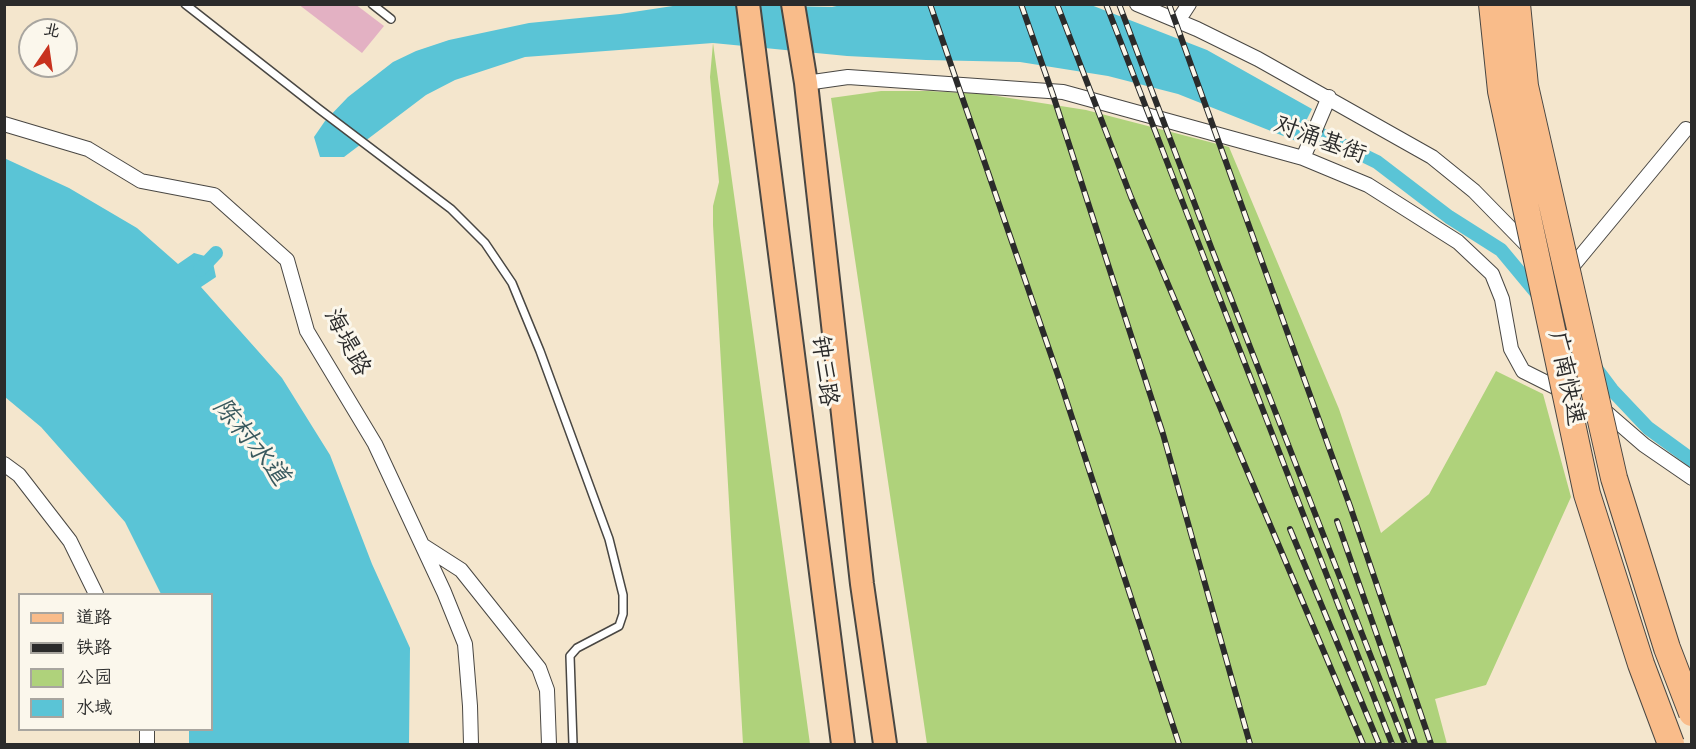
<!DOCTYPE html>
<meta charset="utf-8">
<style>
body{margin:0}
#map{position:relative;width:1696px;height:749px;overflow:hidden;background:#f4e6cd;font-family:Dekko,"LXGW WenKai TC",sans-serif}
canvas{display:block}
.frame{position:absolute;inset:0;border:6px solid #2b2b2b;pointer-events:none}
.legend{position:absolute;left:18px;top:593px;width:195px;height:138px;box-sizing:border-box;background:#fbf7ec;border:2px solid #a8a59f;margin:0;padding:8px 10px;list-style:none;font-size:18px;color:#2b2b2b}
.legend li{display:flex;align-items:center;gap:12px;height:30px}
.legend b{width:30px;border:2px solid #a8a59f}
.north{position:absolute;left:18px;top:18px;width:60px;height:60px;box-sizing:border-box;background:#fbf7ec;border:2px solid #a8a59f;border-radius:50%;rotate:13deg;font-size:16px;font-weight:700;line-height:24px;text-align:center;color:#2b2b2b}
.north::after{content:'';display:block;margin:auto;width:21px;height:27px;background:#c8321e;clip-path:polygon(50% 0,100% 100%,50% 72%,0 100%)}
</style>
<div id="map">
<canvas width="1696" height="749"></canvas>
<div class="frame"></div>
<ul class="legend">
<li><b style="height:8px;background:#f9bc8a"></b>道路</li>
<li><b style="height:8px;background:#2b2b2b"></b>铁路</li>
<li><b style="height:16px;background:#afd27b"></b>公园</li>
<li><b style="height:16px;background:#5ac4d6"></b>水域</li>
</ul>
<div class="north">北</div>
</div>
<script>
const c = document.querySelector('canvas').getContext('2d');
c.lineJoin = 'round';
function fillPath(path, color) { c.fillStyle = color; c.fill(path, 'evenodd'); }
const poly = rows => new Path2D(rows.map(r => 'M' + r).join(''));
function strokePath(path, color, width, dash) { c.strokeStyle = color; c.lineWidth = width; c.lineCap = dash ? 'butt' : 'round'; c.setLineDash(dash || []); c.stroke(path); }
function label(font, color, halo, rows, align = 'center') {
  c.font = font + ' Dekko,"LXGW WenKai TC",sans-serif'; c.lineWidth = 6; c.setLineDash([]); c.textBaseline = 'middle'; c.strokeStyle = halo; c.fillStyle = color; for (const [text, x, y, turn = 0] of rows) {
    c.save(); c.translate(x, y); c.rotate((+turn || 0) * Math.PI / 180); c.textAlign = isNaN(turn) ? turn : align; if (halo) c.strokeText(text, 0, 0); c.fillText(text, 0, 0); c.restore();
  }
}
const green = poly([
 [713,43,810,744,743,744,713,225,713,206,719,182,710,77],
 [881,91,928,91,984,94,1086,110,1229,147,1339,409,1381,533,1429,494,1496,371,1543,394,1571,497,1486,685,1435,699,1447,744,927,744,831,98]
]);
const water = poly([
 [686,4,832,7,846,4,1091,5,1207,50,1312,109,1296,141,1178,94,1108,76,1020,62,926,60,847,56,713,43,525,57,455,80,426,95,344,157,320,157,314,137,325,121,348,97,393,62,416,51,449,40,529,23,620,14],
 [4,158,69,188,137,228,178,264,194,253,212,258,216,277,201,287,282,378,330,455,372,564,410,648,409,744,189,744,189,730,212,730,212,594,161,594,125,522,41,427,5,397]
]);
const canal = poly([
 [1289,119,1377,162,1449,217,1501,250,1540,297],
 [200,270,216,253],
 [1594,366,1612,390,1648,428,1692,460]
]);
const building = poly([
 [298,4,355,4,384,26,362,53]
]);
const lane = poly([
 [185,4,319,109,451,209,485,243,512,283,540,351,609,539,623,595,623,614,619,626,577,648,570,656,573,744],
 [372,4,391,19]
]);
const street = poly([
 [1137,4,1197,29,1258,59,1432,157,1474,191,1561,280,1686,129],
 [1178,21,1189,4],
 [806,83,848,77,1063,92,1303,158,1368,185,1458,242,1492,274,1502,299,1511,349,1523,371,1607,413,1644,445,1692,478],
 [4,124,88,149,141,181,214,195,287,260,307,331,375,444,444,592,465,644,470,706,471,744],
 [1303,158,1329,97],
 [4,464,19,475,70,541,96,594],
 [422,545,461,570,539,668,547,690,549,744],
 [147,744,147,730]
]);
const primary = poly([
 [748,4,843,744],
 [793,4,806,83,862,584,885,744]
]);
const rail = poly([
 [930,4,1061,384,1179,744],
 [1021,4,1053,95,1163,434,1250,744],
 [1057,4,1131,197,1363,744],
 [1106,4,1392,744],
 [1119,4,1211,247,1405,744],
 [1169,4,1350,506,1431,744],
 [1337,521,1415,744],
 [1290,529,1379,744]
]);
const highwayBridge = poly([
 [1492,4,1501,91,1587,494,1641,664,1671,744],
 [1517,4,1525,86,1614,478,1667,648,1692,713]
]);
const streetNames = [
 ["对涌基街",1319,143,20],
 ["海堤路",344,344,62],
 ["钟三路",821,371,83],
 ["广南快速",1563,379,78]
];
const waterNames = [
 ["陈村水道",248,444,51]
];
fillPath(green, '#afd27b');
fillPath(water, '#5ac4d6');
strokePath(canal, '#5ac4d6', 14);
fillPath(building, '#e3b1c3');
strokePath(lane, '#494743', 10);
strokePath(street, '#494743', 16);
strokePath(primary, '#494743', 26);
strokePath(lane, '#fff', 7);
strokePath(street, '#fff', 14);
strokePath(primary, '#f9bc8a', 22);
strokePath(rail, '#2b2b2b', 6);
strokePath(rail, '#fbf7ec', 4, [11]);
strokePath(highwayBridge, '#494743', 28, []);
strokePath(highwayBridge, '#f9bc8a', 26);
label('24px', '#2b2b2b', '#fbf7ec', streetNames);
label('italic 26px', '#39595e', '#fbf7ec', waterNames);
</script>
